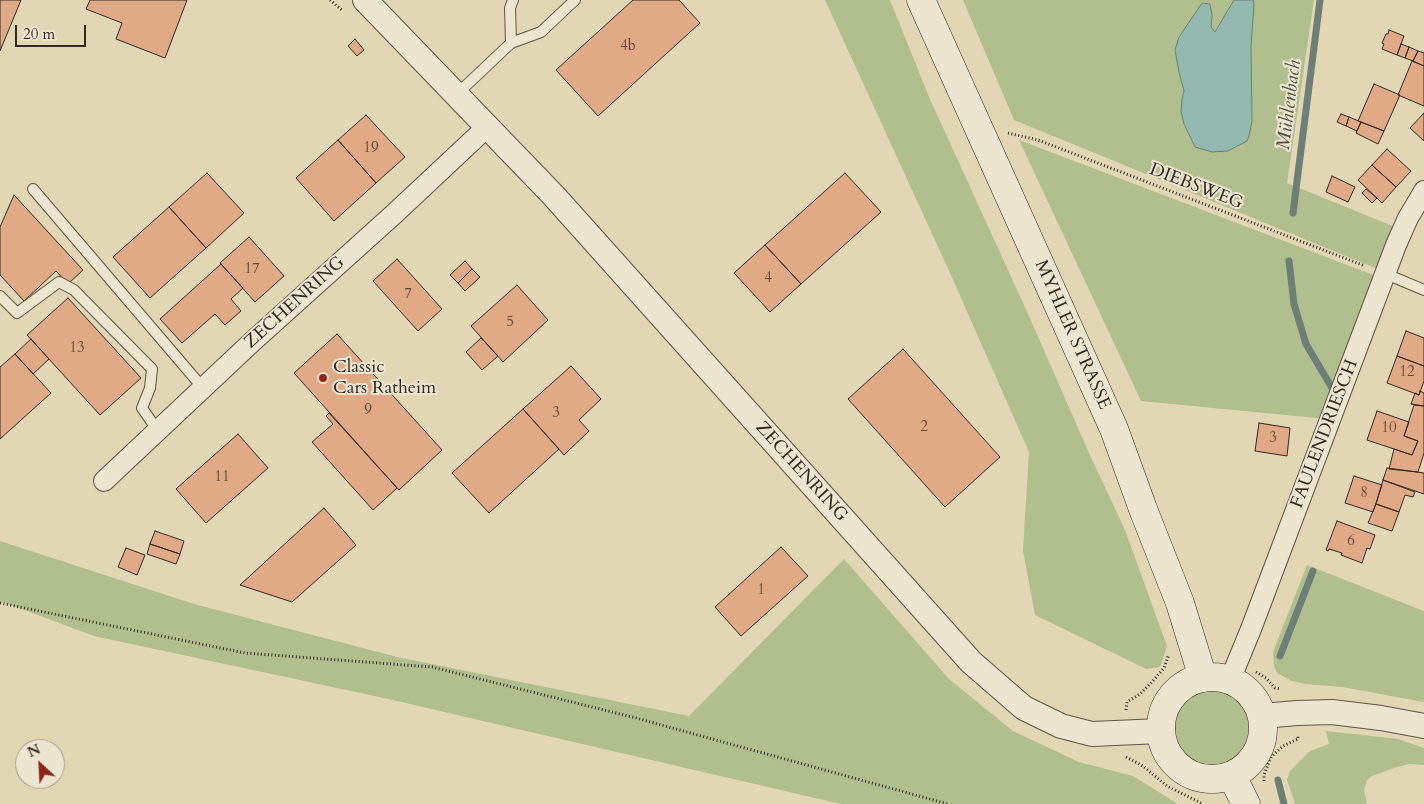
<!DOCTYPE html>
<meta charset="utf-8">
<style>
body{margin:0}
#map{position:relative;width:1424px;height:804px;overflow:hidden;background:#e1d7b5;font-family:Cardo,serif}
canvas{display:block}
.north{position:absolute;left:15px;top:739px;width:50px;height:50px;box-sizing:border-box;background:#ece5cf;border:1px solid #a39989;border-radius:50%;rotate:335deg;font-size:14px;font-weight:700;line-height:20px;text-align:center;color:#352820}
.north::after{content:'';display:block;margin:auto;width:18px;height:22px;background:#8f2418;clip-path:polygon(50% 0,100% 100%,50% 72%,0 100%)}
.scale{position:absolute;left:15px;top:25px;width:71px;height:22px;box-sizing:border-box;border:2px solid #352820;border-top:0;padding-left:6px;font-size:15px;line-height:18px;white-space:nowrap;color:#352820;-webkit-text-stroke:4px #ece5cf;paint-order:stroke}
</style>
<div id="map">
<canvas width="1424" height="804"></canvas>
<div class="north">N</div>
<div class="scale">20 m</div>
</div>
<script>
const c = document.querySelector('canvas').getContext('2d');
c.lineJoin = 'round';
function fillPath(path, color) { c.fillStyle = color; c.fill(path, 'evenodd'); }
const poly = rows => new Path2D(rows.map(r => 'M' + r).join(''));
function strokePath(path, color, width, dash) { c.strokeStyle = color; c.lineWidth = width; c.lineCap = dash ? 'butt' : 'round'; c.setLineDash(dash || []); c.stroke(path); }
function label(font, color, halo, rows, align = 'center') {
  c.font = font + ' Cardo,serif'; c.lineWidth = 4; c.setLineDash([]); c.textBaseline = 'middle'; c.strokeStyle = halo; c.fillStyle = color; for (const [text, x, y, turn = 0] of rows) {
    c.save(); c.translate(x, y); c.rotate((+turn || 0) * Math.PI / 180); c.textAlign = isNaN(turn) ? turn : align; if (halo) c.strokeText(text, 0, 0); c.fillText(text, 0, 0); c.restore();
  }
}
const green = poly([
 [825,0,890,0,929,97,1029,316,1089,453,1125,530,1167,646,1160,667,1146,669,1035,615,1023,551,1029,452,950,273],
 [963,0,1314,0,1287,183,1395,227,1380,270,1014,120],
 [1019,140,1384,279,1337,420,1141,401],
 [0,541,194,604,397,657,689,716,844,559,949,679,1013,731,1079,762,1133,776,1178,804,841,804,384,698,94,636,0,601],
 [1307,565,1424,611,1424,702,1342,687,1305,684,1292,681,1277,673,1274,666,1273,652],
 '1175 728a37 37 0 1 1 74 0a37 37 0 1 1-74 0Z',
 [1326,731,1398,739,1424,748,1424,765,1409,764,1397,767,1372,776,1367,780,1364,790,1367,804,1295,804,1287,780,1290,771,1310,751,1329,744]
]);
const water = poly([
 [1234,0,1253,0,1254,4,1251,47,1252,121,1249,136,1247,141,1228,151,1212,152,1195,147,1184,124,1181,111,1182,99,1184,91,1179,72,1175,50,1179,37,1202,3,1210,4,1212,15,1211,27,1215,32,1234,0]
]);
const stream = poly([
 [1293,213,1320,0],
 [1289,261,1294,304,1306,344,1332,388],
 [1280,656,1313,571],
 [1278,780,1284,804]
]);
const building = poly([
 [0,0,21,0,0,51,0,0],
 [90,0,187,0,165,58,116,39,122,23,86,9,90,0],
 [633,0,679,0,700,23,598,116,556,70,633,0],
 [1389,30,1404,36,1397,55,1382,49,1384,44,1382,43,1386,34,1388,34,1389,30],
 [355,39,364,50,357,56,348,46,355,39],
 [1401,44,1409,47,1405,58,1397,55,1401,44],
 [1409,47,1418,51,1413,61,1405,58,1409,47],
 [1418,51,1424,53,1424,66,1413,61,1418,51],
 [1412,61,1424,66,1424,106,1398,95,1412,61],
 [1374,84,1400,95,1384,131,1358,121,1374,84],
 [1424,113,1424,141,1410,128,1424,113],
 [1341,114,1349,117,1346,126,1337,122,1341,114],
 [366,115,405,157,376,183,338,140,366,115],
 [1349,117,1361,122,1357,131,1346,126,1349,117],
 [1361,122,1384,131,1378,144,1356,133,1361,122],
 [338,140,376,183,334,221,296,178,338,140],
 [1387,149,1411,171,1396,187,1372,165,1387,149],
 [1372,165,1396,187,1382,203,1358,180,1372,165],
 [207,173,244,213,206,248,169,207,207,173],
 [845,173,881,212,801,284,765,245,845,173],
 [1332,176,1355,187,1348,202,1326,192,1332,176],
 [1366,189,1377,198,1372,203,1362,193,1366,189],
 [14,195,83,270,68,284,56,271,24,301,0,275,0,227,14,195],
 [169,207,206,248,150,298,113,257,169,207],
 [249,237,284,276,255,302,220,263,249,237],
 [765,245,801,284,770,312,734,273,765,245],
 [397,259,442,309,418,331,373,281,397,259],
 [465,261,472,269,458,283,450,275,465,261],
 [221,264,243,288,231,299,241,311,225,325,215,314,182,343,160,319,221,264],
 [472,269,480,277,465,291,458,283,472,269],
 [517,285,548,320,503,362,471,326,517,285],
 [68,298,141,378,100,415,27,335,68,298],
 [1406,331,1424,338,1424,366,1397,356,1406,331],
 [337,334,442,450,399,490,294,373,337,334],
 [481,338,498,356,482,370,466,352,481,338],
 [31,339,49,359,33,374,15,354,31,339],
 [903,349,1000,457,945,507,848,399,903,349],
 [15,354,51,393,0,439,0,367,15,354],
 [1397,356,1424,366,1424,381,1419,395,1387,383,1397,356],
 [571,366,601,399,579,420,589,431,564,455,523,409,571,366],
 [1420,391,1424,393,1424,406,1411,404,1415,393,1419,395,1420,391],
 [1414,405,1424,406,1424,453,1418,472,1389,469,1394,449,1412,455,1418,441,1404,436,1414,405],
 [523,409,559,449,489,513,452,473,523,409],
 [1377,411,1409,422,1404,436,1418,441,1412,455,1367,440,1377,411],
 [329,413,397,488,373,510,312,442,333,424,326,416,329,413],
 [1259,423,1290,428,1287,456,1255,451,1259,423],
 [238,434,268,468,206,523,176,489,238,434],
 [1387,468,1424,473,1424,494,1383,480,1387,468],
 [1354,476,1382,485,1373,512,1345,503,1354,476],
 [1383,480,1415,492,1413,497,1405,495,1399,512,1376,504,1383,480],
 [1376,504,1399,512,1392,531,1368,523,1376,504],
 [324,508,356,545,292,602,240,585,324,508],
 [1337,521,1375,535,1370,549,1367,548,1362,563,1341,555,1342,553,1329,549,1328,551,1326,550,1337,521],
 [155,531,184,541,180,554,150,544,155,531],
 [150,544,180,554,176,564,147,554,150,544],
 [781,547,808,576,741,636,715,607,781,547],
 [126,548,145,555,137,575,118,567,126,548]
]);
const path = poly([
 [330,0,343,11],
 [1008,133,1038,140,1365,266],
 [0,603,245,653,432,667,636,718,948,804],
 [1256,672,1266,678,1275,688,1281,689],
 [1126,710,1127,702,1140,694,1152,682,1164,668,1169,654],
 [1126,757,1143,766,1167,786,1203,804],
 [1264,781,1264,775,1271,757,1283,746,1298,739,1298,736]
]);
const service = poly([
 [511,43,510,8,513,0],
 [456,95,511,43,541,32,575,0],
 [33,189,203,388],
 [1386,274,1424,290],
 [0,296,17,313,59,282,74,290,152,369,150,388,142,408,158,431]
]);
const minor = poly([
 [104,481,252,342,393,215,487,127],
 [1230,680,1251,629,1396,245,1408,218,1424,191]
]);
const tertiary = poly([
 [365,0,554,196,971,662,1024,708,1061,726,1092,734,1161,731],
 [1262,716,1297,713,1332,712,1381,718,1424,726]
]);
const secondary = poly([
 [921,0,1114,429,1143,509,1180,603,1203,678],
 '1161 728a51 51 0 1 1 102 0a51 51 0 1 1-102 0Z',
 [1232,776,1246,804]
]);
const markers = [
 [323,378,5,"#8f2418"]
];
const numberNames = [
 ["4b",628,47],
 ["19",371,149],
 ["17",252,270],
 ["4",768,279],
 ["7",408,295],
 ["5",510,323],
 ["13",77,349],
 ["12",1407,373],
 ["9",368,411],
 ["3",556,414],
 ["2",924,428],
 ["10",1389,429],
 ["3",1273,439],
 ["11",222,478],
 ["8",1364,494],
 ["6",1351,542],
 ["1",761,591]
];
const streetNames = [
 ["DIEBSWEG",1196,187,21],
 ["ZECHENRING",295,303,-42],
 ["MYHLER STRASSE",1072,335,66],
 ["FAULENDRIESCH",1325,434,-69],
 ["ZECHENRING",801,472,48]
];
const poiNames = [
 ["Classic",333,368],
 ["Cars Ratheim",333,389]
];
const waterNames = [
 ["Mühlenbach",1290,105,-83]
];
fillPath(green, '#b1bf8f');
fillPath(water, '#94b9b1');
strokePath(water, '#6e7f77', 1);
strokePath(stream, '#6e7f77', 7);
fillPath(building, '#dfaa85');
strokePath(building, '#352820', 1);
strokePath(service, '#605445', 12);
strokePath(minor, '#605445', 22);
strokePath(tertiary, '#605445', 26);
strokePath(secondary, '#352820', 29);
strokePath(path, '#352820', 3, [1, 2.5]);
strokePath(service, '#ece5cf', 10);
strokePath(minor, '#ece5cf', 20);
strokePath(tertiary, '#ece5cf', 24);
strokePath(secondary, '#ece5cf', 28);
for (const [x, y, r, color] of markers) { const dot = new Path2D(); dot.arc(x, y, r, 0, 2 * Math.PI); c.fillStyle = color; c.fill(dot); strokePath(dot, '#ece5cf', 2); }
label('15px', '#604839', null, numberNames);
label('18px', '#352820', '#ece5cf', streetNames);
label('18px', '#352820', '#ece5cf', poiNames, 'left');
label('italic 19px', '#4d4c44', '#ece5cf', waterNames);
</script>
